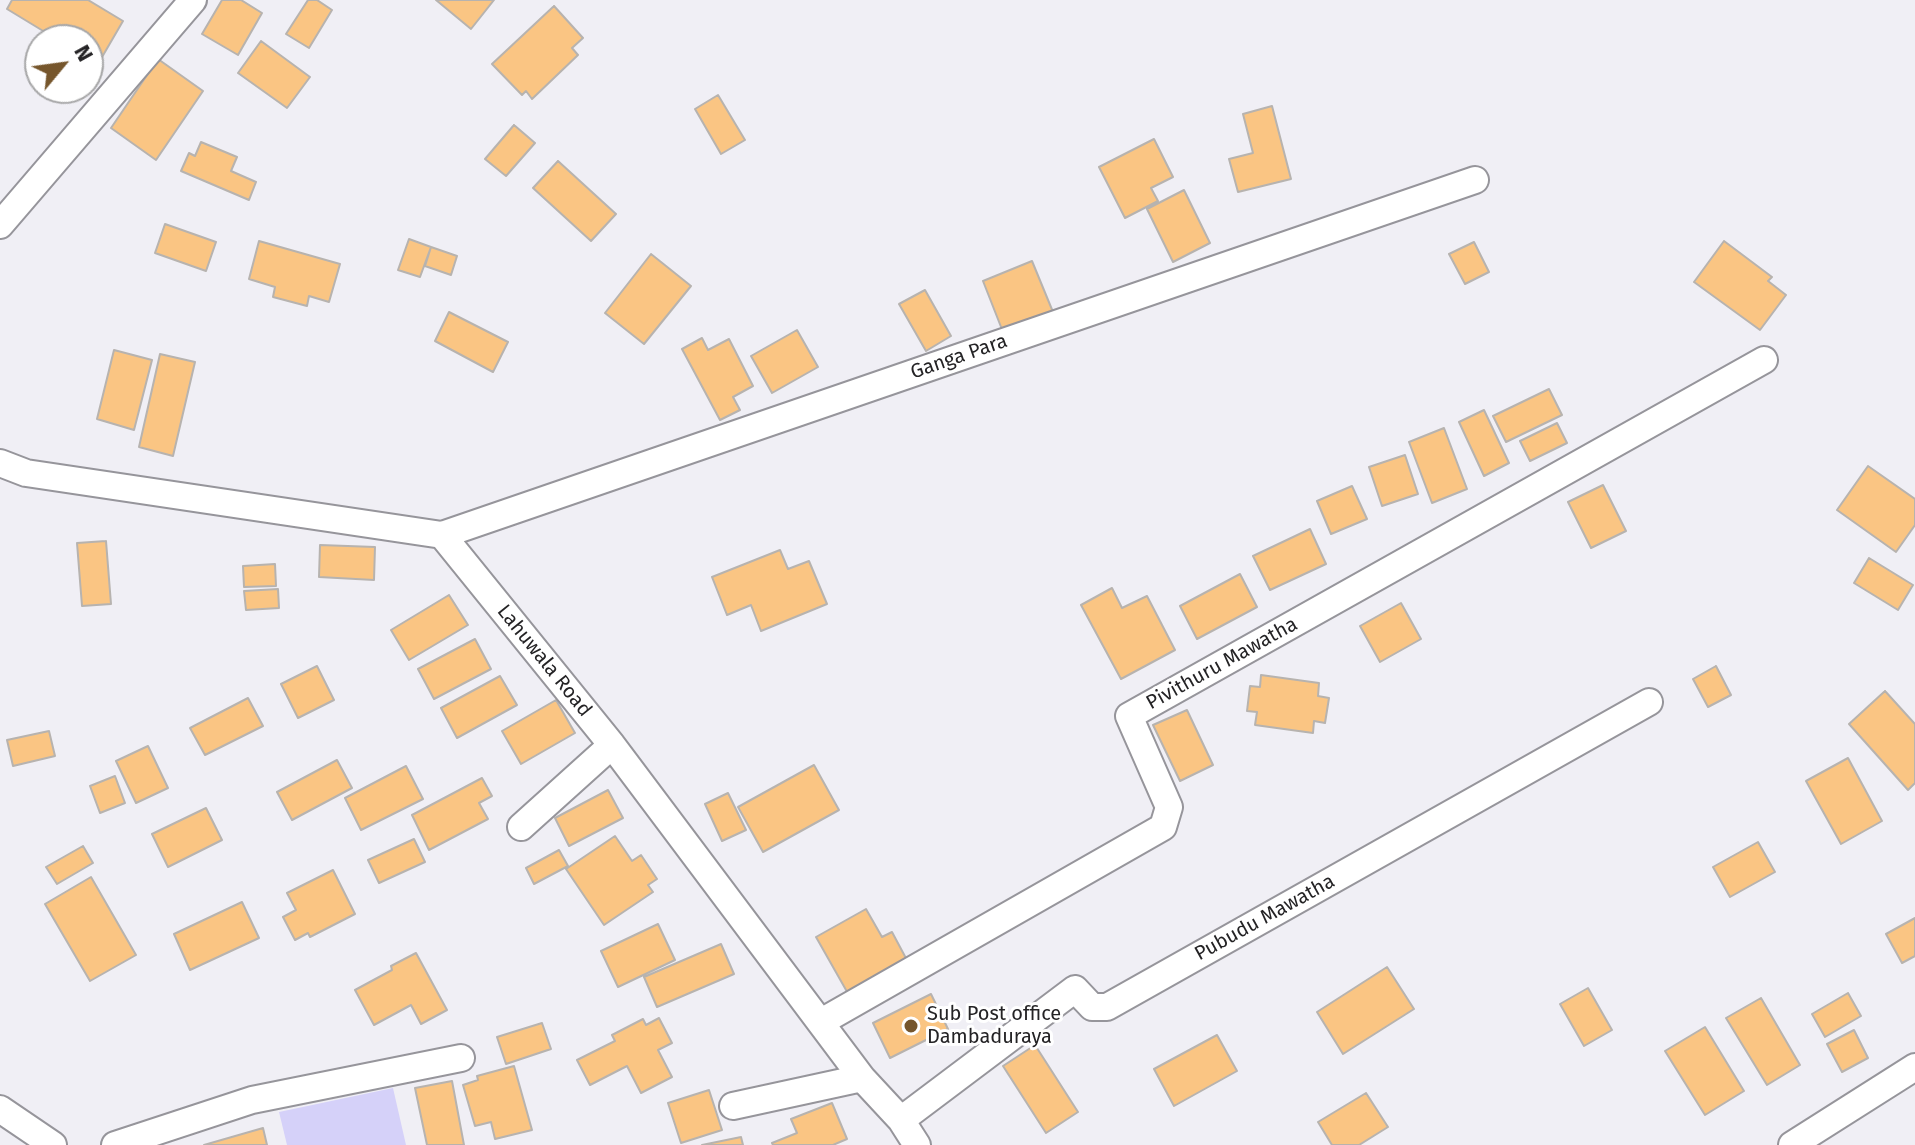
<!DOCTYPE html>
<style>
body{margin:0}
#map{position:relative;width:1915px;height:1145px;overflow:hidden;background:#f0eff5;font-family:"Fira Sans",sans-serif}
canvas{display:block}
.north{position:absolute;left:24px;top:24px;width:80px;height:80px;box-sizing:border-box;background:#fff;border:2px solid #a7a7a8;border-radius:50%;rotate:61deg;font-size:22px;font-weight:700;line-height:32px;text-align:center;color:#242325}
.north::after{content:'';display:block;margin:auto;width:28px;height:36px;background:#76562c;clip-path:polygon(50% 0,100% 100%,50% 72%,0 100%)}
</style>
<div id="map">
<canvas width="1915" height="1145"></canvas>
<div class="north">N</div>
</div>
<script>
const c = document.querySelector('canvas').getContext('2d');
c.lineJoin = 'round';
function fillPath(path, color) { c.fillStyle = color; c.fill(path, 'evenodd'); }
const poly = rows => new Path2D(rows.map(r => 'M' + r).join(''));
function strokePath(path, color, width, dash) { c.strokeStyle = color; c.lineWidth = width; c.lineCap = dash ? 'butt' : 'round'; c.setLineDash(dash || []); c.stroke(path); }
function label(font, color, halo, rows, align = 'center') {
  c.font = font + ' "Fira Sans",sans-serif'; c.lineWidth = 6; c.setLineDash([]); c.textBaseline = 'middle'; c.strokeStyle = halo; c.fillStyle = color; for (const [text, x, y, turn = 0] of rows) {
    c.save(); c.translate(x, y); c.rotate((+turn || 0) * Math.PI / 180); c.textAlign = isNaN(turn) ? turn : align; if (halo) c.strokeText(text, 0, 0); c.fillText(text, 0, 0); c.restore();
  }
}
const green = poly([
 [393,1088,406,1145,287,1145,279,1112]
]);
const building = poly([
 [12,0,88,0,123,21,98,64,88,58,88,40,58,40,7,9,12,0],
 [222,0,241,0,262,13,238,55,202,34,222,0],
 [308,0,317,0,332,10,309,48,286,34,308,0],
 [436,0,494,0,471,29,436,0],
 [554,6,583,38,572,48,578,55,532,99,526,91,522,95,492,64,554,6],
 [261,41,310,77,287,108,238,73,261,41],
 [158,59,203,91,156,160,111,128,158,59],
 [718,95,745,140,721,154,695,109,718,95],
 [1272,106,1291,179,1238,192,1229,159,1253,153,1243,114,1272,106],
 [514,125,535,143,506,176,485,159,514,125],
 [1154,139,1173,177,1151,188,1158,201,1125,218,1099,167,1154,139],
 [201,142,237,157,231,171,256,182,249,200,181,171,189,153,195,156,201,142],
 [558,161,616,214,591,241,533,188,558,161],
 [1184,190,1210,243,1173,262,1147,209,1184,190],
 [165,224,216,242,206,271,155,253,165,224],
 [409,239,431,247,420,277,398,270,409,239],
 [259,241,340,264,329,302,309,296,307,306,273,297,275,287,249,279,259,241],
 [1724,241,1772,277,1768,281,1786,295,1760,330,1694,282,1724,241],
 [1474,242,1489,272,1465,284,1449,254,1474,242],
 [431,247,457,256,451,275,425,266,431,247],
 [651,254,691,286,644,344,605,313,651,254],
 [1032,261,1053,312,1003,332,983,281,1032,261],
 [925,290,951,336,926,351,899,304,925,290],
 [449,312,508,342,493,372,435,341,449,312],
 [797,330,818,367,772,393,751,356,797,330],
 [702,338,708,350,729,339,753,386,733,397,740,410,720,420,682,349,702,338],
 [114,350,152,360,134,430,97,419,114,350],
 [160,354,195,362,173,456,139,447,160,354],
 [1549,389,1562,415,1506,442,1493,416,1549,389],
 [1484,410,1509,463,1484,476,1459,422,1484,410],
 [1557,423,1567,443,1530,461,1520,441,1557,423],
 [1444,428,1467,489,1432,503,1409,442,1444,428],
 [1405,455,1418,494,1382,506,1369,467,1405,455],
 [1868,466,1915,499,1915,525,1896,552,1837,510,1868,466],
 [1603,485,1626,531,1591,548,1568,502,1603,485],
 [1352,486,1367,519,1331,534,1317,501,1352,486],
 [1310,529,1326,564,1270,590,1253,556,1310,529],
 [106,541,111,604,82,606,77,543,106,541],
 [320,545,375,547,374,580,319,577,320,545],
 [780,550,788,569,809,561,827,604,761,631,751,605,727,615,712,577,780,550],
 [1869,558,1913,585,1898,610,1854,583,1869,558],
 [275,564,276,586,244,587,243,566,275,564],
 [1240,574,1257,607,1197,639,1180,606,1240,574],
 [1112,588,1122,608,1147,596,1175,650,1121,679,1081,605,1112,588],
 [278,589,279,608,246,610,244,591,278,589],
 [449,595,468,625,409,660,391,630,449,595],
 [1401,603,1421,639,1380,662,1360,626,1401,603],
 [475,639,491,669,434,699,418,669,475,639],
 [317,666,334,700,298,718,281,684,317,666],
 [1716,666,1731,695,1708,707,1693,679,1716,666],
 [1261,675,1319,683,1318,696,1329,698,1325,723,1314,721,1313,733,1255,725,1257,712,1247,711,1250,686,1260,687,1261,675],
 [500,676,517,705,457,738,441,708,500,676],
 [1885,691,1915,724,1915,783,1908,790,1849,724,1885,691],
 [248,698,263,726,205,755,190,728,248,698],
 [556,700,575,733,521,764,502,731,556,700],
 [1187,710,1213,765,1180,781,1153,725,1187,710],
 [49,731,55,756,13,766,7,740,49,731],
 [148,746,168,788,136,803,116,761,148,746],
 [1848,758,1882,821,1841,844,1806,781,1848,758],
 [337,760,352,788,292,820,277,792,337,760],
 [814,765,839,810,763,852,738,807,814,765],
 [406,766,423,799,361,830,345,798,406,766],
 [115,776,125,803,100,813,90,786,115,776],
 [482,778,492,796,479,803,488,819,429,850,412,815,482,778],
 [608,790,623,818,569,846,555,818,608,790],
 [728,793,746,830,722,841,705,804,728,793],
 [206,808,222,840,168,867,152,834,206,808],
 [615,836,632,861,641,855,657,879,648,885,653,892,604,925,566,869,615,836],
 [414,839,425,862,379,883,368,860,414,839],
 [1758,842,1775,872,1730,897,1713,867,1758,842],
 [83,846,93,863,57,884,46,867,83,846],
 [559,850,568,866,534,884,526,868,559,850],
 [333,870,355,914,310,937,308,933,295,940,283,917,296,910,287,893,333,870],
 [91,877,136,955,90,981,45,904,91,877],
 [242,902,259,938,190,970,174,934,242,902],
 [866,909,882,937,892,932,908,962,850,997,816,937,866,909],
 [1915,918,1915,956,1902,963,1886,934,1915,918],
 [658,924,675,960,618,987,601,951,658,924],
 [721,944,734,974,657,1007,644,977,721,944],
 [416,953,447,1010,421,1024,411,1005,374,1025,355,990,392,970,391,966,416,953],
 [1387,967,1414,1009,1343,1054,1317,1012,1387,967],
 [1588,988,1612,1030,1584,1046,1560,1004,1588,988],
 [1848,993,1861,1016,1825,1037,1812,1014,1848,993],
 [931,994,948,1029,890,1058,873,1023,931,994],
 [1761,998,1800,1065,1767,1085,1726,1018,1761,998],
 [659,1018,672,1043,658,1050,672,1077,641,1093,627,1066,590,1085,577,1060,615,1041,612,1035,643,1019,646,1025,659,1018],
 [542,1023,551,1049,506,1064,497,1037,542,1023],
 [1705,1027,1744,1091,1705,1115,1665,1051,1705,1027],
 [1854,1030,1868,1058,1842,1072,1827,1044,1854,1030],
 [1217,1035,1237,1071,1174,1106,1154,1069,1217,1035],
 [1035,1045,1078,1112,1046,1133,1003,1066,1035,1045],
 [514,1066,532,1130,495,1139,491,1122,475,1126,463,1085,478,1080,477,1076,514,1066],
 [452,1081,464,1145,427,1145,415,1088,452,1081],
 [709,1090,722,1130,681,1143,668,1103,709,1090],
 [1366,1093,1388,1127,1359,1145,1332,1145,1318,1122,1366,1093],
 [832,1103,847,1139,833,1145,773,1145,772,1143,797,1133,791,1119,832,1103],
 [263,1128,267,1145,204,1145,263,1128],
 [741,1137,743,1145,702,1145,741,1137]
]);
const street = poly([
 [0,225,193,0],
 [0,463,26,473,442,535,612,745,862,1078,901,1120,917,1145],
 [442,535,1475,180],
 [521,827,612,745],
 [821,1022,1163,827,1169,807,1129,716,1764,360],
 [733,1106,862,1078],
 [0,1109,53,1145],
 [901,1120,1075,989,1092,1007,1107,1007,1649,702],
 [115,1145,252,1100,461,1058],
 [1792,1145,1915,1067]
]);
const markers = [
 [911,1026,8,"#76562c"]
];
const streetNames = [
 ["Ganga Para",959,357,-19],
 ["Lahuwala Road",544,661,51],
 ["Pivithuru Mawatha",1222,664,-29],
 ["Pubudu Mawatha",1265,918,-29]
];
const poiNames = [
 ["Sub Post office",927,1014],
 ["Dambaduraya",927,1037]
];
fillPath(green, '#d5d1f9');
fillPath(building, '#fac583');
strokePath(building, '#b7b3af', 2);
strokePath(street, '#96959b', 30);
strokePath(street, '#fff', 26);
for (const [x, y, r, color] of markers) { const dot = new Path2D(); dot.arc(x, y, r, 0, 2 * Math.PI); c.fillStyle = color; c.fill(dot); strokePath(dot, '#fff', 3); }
label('20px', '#242325', '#fff', streetNames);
label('20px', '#242325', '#fff', poiNames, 'left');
</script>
